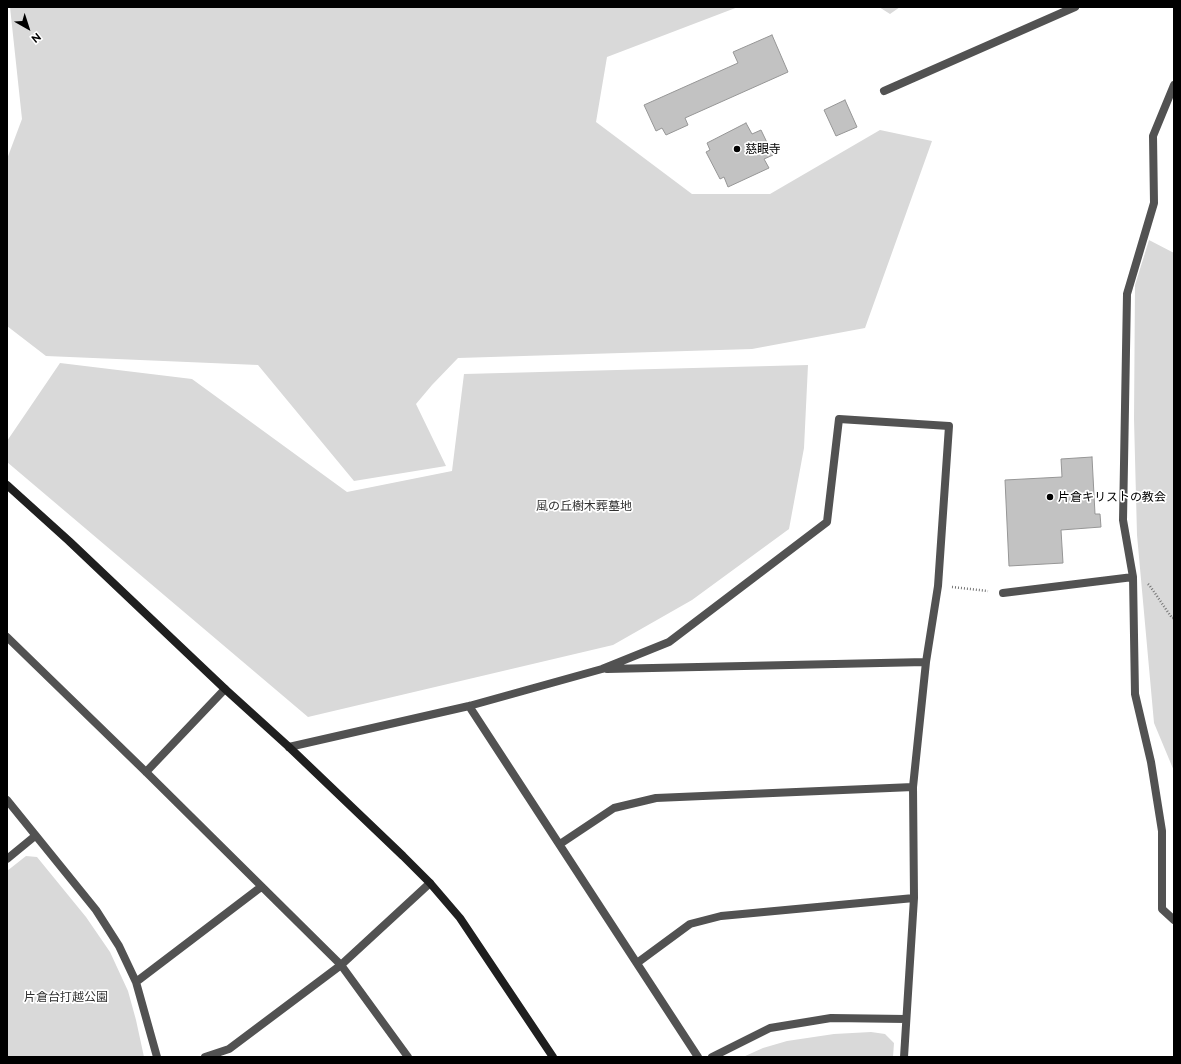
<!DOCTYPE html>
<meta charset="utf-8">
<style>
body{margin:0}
#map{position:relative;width:1181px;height:1064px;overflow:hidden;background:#fff;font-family:Raleway,sans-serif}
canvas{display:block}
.frame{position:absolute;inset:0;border:8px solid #000;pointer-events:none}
.north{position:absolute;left:8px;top:8px;width:40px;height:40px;-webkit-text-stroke:3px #fff;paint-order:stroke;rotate:141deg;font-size:11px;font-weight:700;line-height:16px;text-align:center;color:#000}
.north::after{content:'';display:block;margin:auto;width:14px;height:18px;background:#000;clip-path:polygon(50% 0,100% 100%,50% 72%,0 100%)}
</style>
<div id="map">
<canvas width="1181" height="1064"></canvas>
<div class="frame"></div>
<div class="north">N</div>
</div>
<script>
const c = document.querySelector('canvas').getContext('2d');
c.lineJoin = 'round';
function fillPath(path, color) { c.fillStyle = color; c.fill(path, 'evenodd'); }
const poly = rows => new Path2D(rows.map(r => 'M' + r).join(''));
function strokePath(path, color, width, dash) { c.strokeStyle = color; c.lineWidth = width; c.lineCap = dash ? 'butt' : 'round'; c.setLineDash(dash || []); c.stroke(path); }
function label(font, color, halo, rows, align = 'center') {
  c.font = font + ' Raleway,"Noto Sans JP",sans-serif'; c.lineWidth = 3.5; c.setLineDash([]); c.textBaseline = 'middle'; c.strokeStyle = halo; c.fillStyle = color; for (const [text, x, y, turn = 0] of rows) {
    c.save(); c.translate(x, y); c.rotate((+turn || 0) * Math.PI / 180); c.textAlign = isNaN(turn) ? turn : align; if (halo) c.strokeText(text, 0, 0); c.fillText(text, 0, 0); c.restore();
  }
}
const green = poly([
 [10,7,738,7,607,57,596,122,692,194,770,194,880,130,932,141,865,328,752,349,458,358,432,385,416,404,446,466,354,481,258,365,46,356,7,326,7,159,22,119],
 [879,7,900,7,890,14],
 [1149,240,1174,253,1174,771,1154,723,1137,535,1134,419,1135,285],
 [60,363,192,379,347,492,452,471,464,374,808,365,804,448,789,529,692,600,613,645,308,717,7,462,7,441],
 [26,856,37,857,86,917,110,952,128,991,136,1020,144,1057,7,1057,7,871],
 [871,1032,885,1034,894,1043,893,1057,743,1057,763,1048,787,1041,834,1034]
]);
const building = poly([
 [772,35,788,72,685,118,688,125,666,135,662,128,656,131,644,105,738,63,733,52,772,35],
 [845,100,857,127,836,136,824,110,845,100],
 [746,123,752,134,761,130,773,155,764,159,769,168,728,187,724,177,720,179,706,152,710,150,707,143,746,123],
 [1092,457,1095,514,1100,514,1101,527,1061,530,1063,563,1009,566,1005,480,1062,477,1061,459,1092,457]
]);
const path = poly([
 [1148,584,1150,586,1172,618,1174,618],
 [952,587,988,591]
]);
const street = poly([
 [1174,85,1153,136,1154,203,1127,294,1123,520,1133,577,1135,694,1151,762,1162,831,1162,909,1174,920],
 [884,91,1075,7],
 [1003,593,1133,577],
 [7,637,146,772,341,965,408,1057],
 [607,669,926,662],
 [469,706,698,1057],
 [289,747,469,706,602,669,669,642,827,522,839,419,949,426,938,586,926,662,913,787,914,898,904,1057],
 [146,772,225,689],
 [7,800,96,910,119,946,136,982,157,1057],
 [560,844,614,808,656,798,913,787],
 [7,859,35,836],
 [637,963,690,924,721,916,914,898],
 [136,982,261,887],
 [205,1057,229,1049,341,965,430,883],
 [712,1057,770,1028,831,1018,906,1019]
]);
const secondary = poly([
 [7,485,69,541,225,689,289,747,403,856,430,883,460,918,553,1057]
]);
const markers = [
 [737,149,4,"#000"],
 [1050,497,4,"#000"]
];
const poiNames = [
 ["慈眼寺",745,149],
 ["片倉キリストの教会",1058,497]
];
const parkNames = [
 ["風の丘樹木葬墓地",584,506],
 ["片倉台打越公園",66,997]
];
fillPath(green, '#d9d9d9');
fillPath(building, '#c2c2c2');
strokePath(building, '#969696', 1);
strokePath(path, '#747474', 2.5, [1, 2]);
strokePath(street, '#525252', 8);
strokePath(secondary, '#1f1f1f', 8);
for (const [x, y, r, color] of markers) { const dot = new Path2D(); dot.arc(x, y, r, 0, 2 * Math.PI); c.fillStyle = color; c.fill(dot); strokePath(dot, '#fff', 1.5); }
label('12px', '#000', '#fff', poiNames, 'left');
label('12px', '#303030', '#fff', parkNames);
</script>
